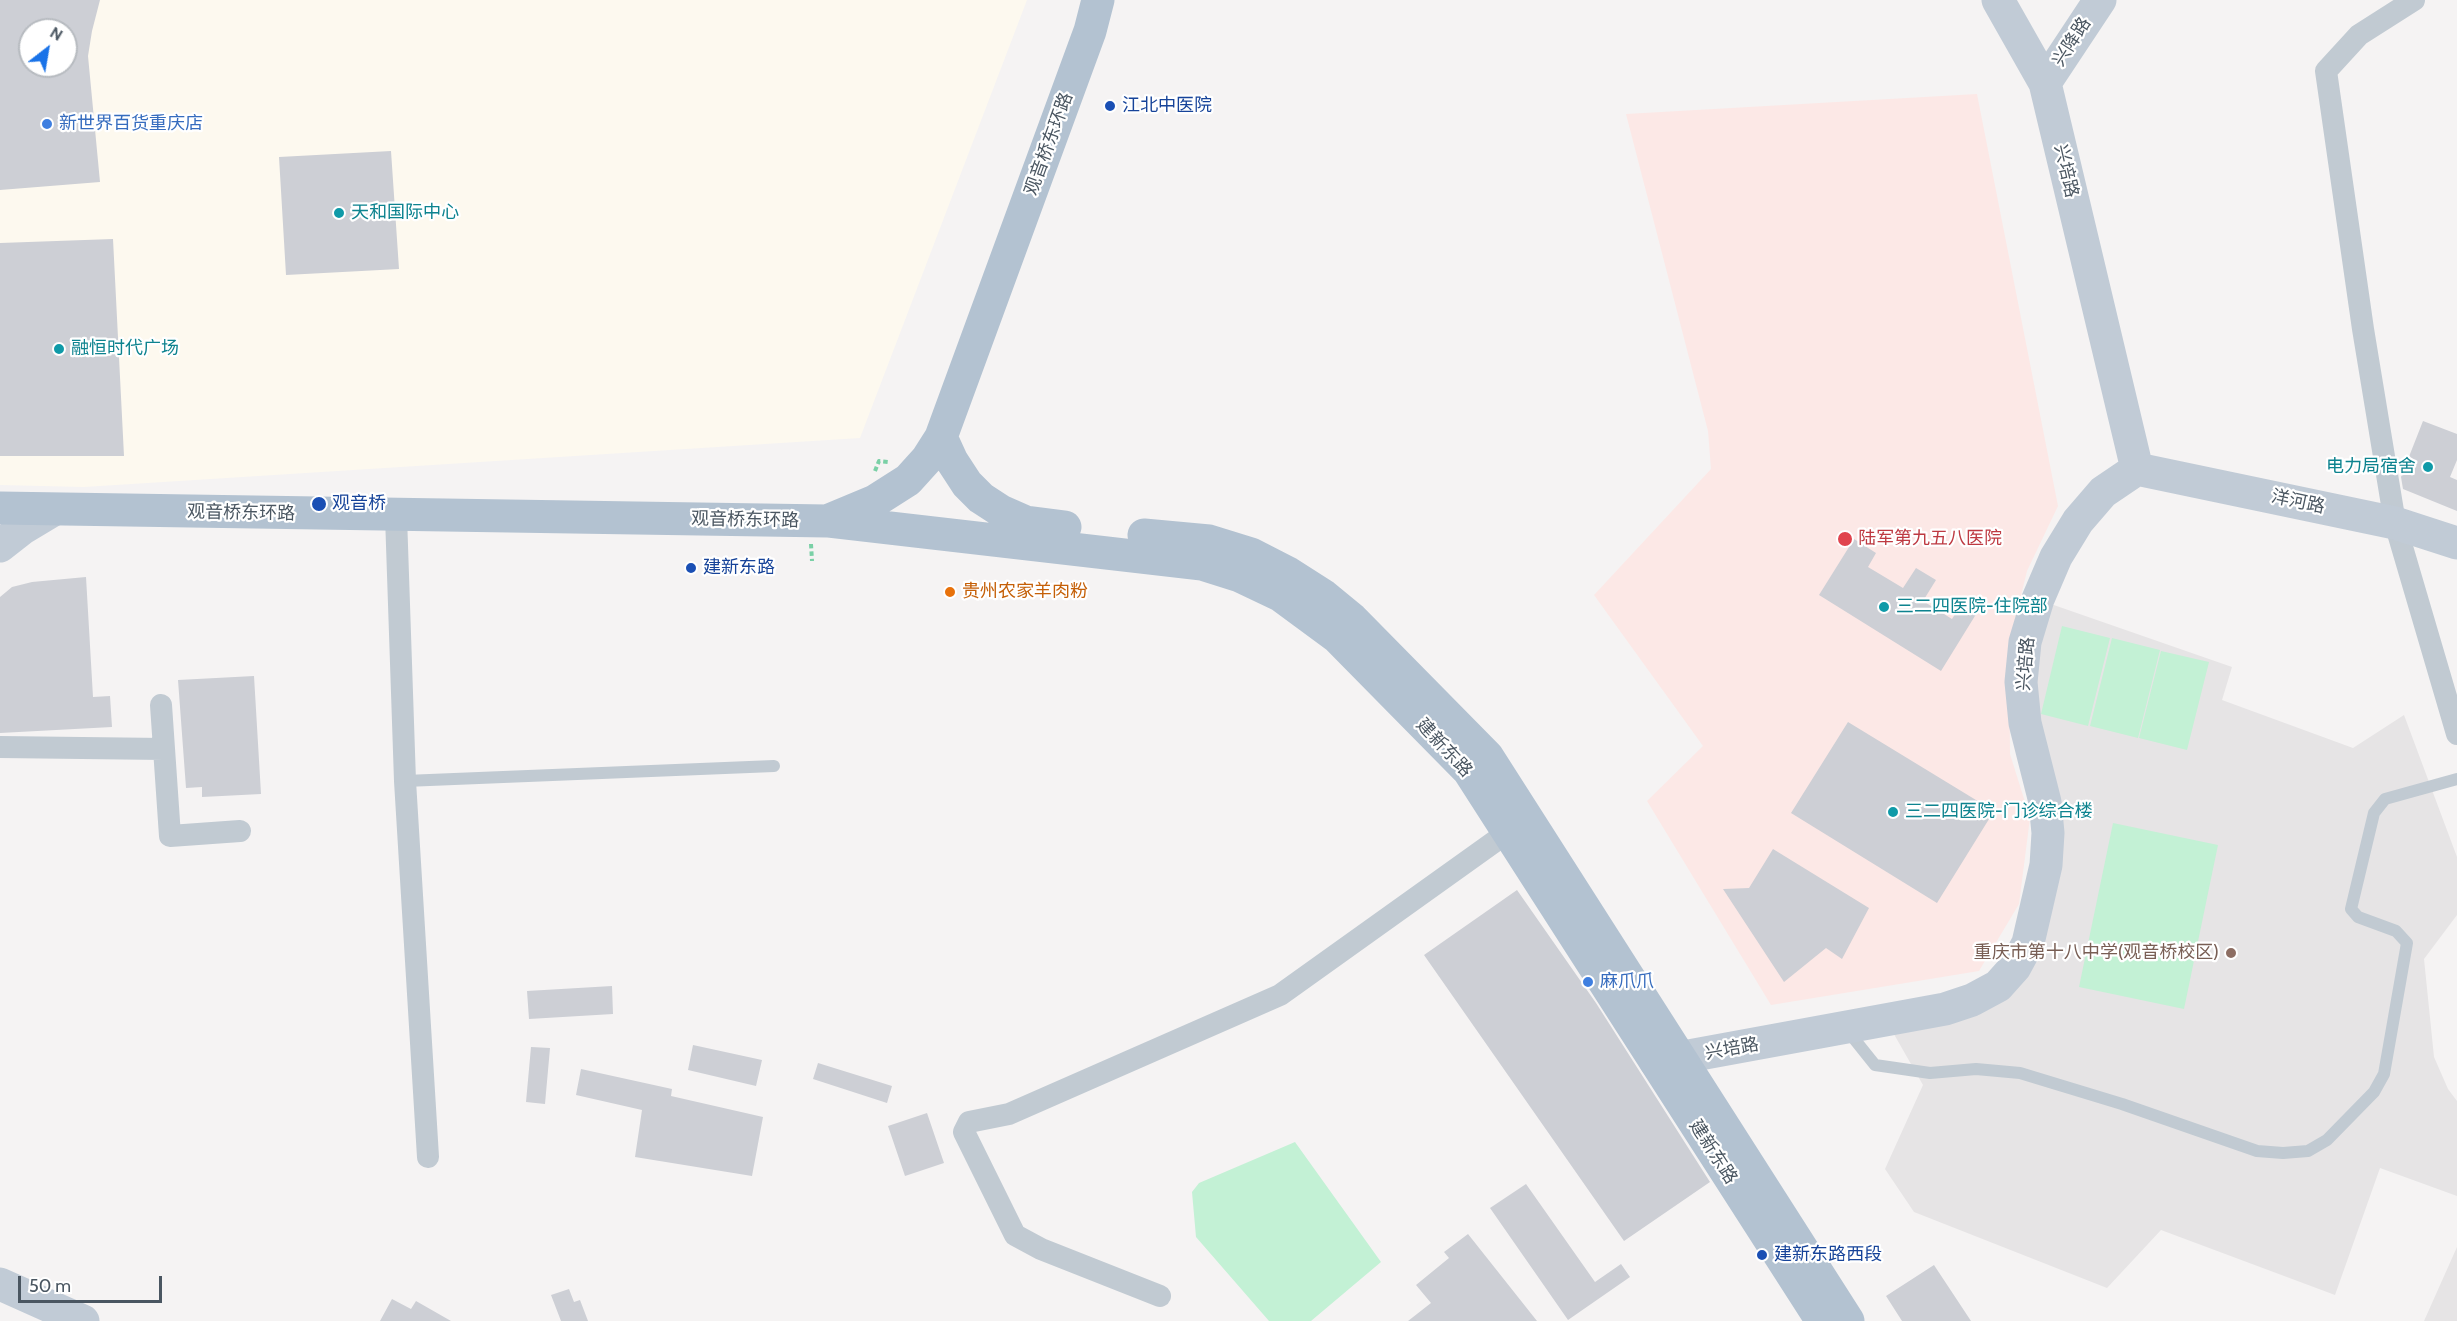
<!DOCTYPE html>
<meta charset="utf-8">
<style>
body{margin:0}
#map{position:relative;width:2457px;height:1321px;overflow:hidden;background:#f5f3f3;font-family:Cabin,sans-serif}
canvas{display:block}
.north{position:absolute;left:18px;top:18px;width:60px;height:60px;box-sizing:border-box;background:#fff;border:2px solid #b7bbc0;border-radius:50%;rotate:31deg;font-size:16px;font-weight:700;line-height:24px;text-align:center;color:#4a5661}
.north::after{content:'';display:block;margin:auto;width:21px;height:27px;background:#1a73e8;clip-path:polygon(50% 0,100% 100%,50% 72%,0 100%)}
.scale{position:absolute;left:18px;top:1276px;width:144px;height:27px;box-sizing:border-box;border:3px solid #4a5661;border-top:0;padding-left:8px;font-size:18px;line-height:21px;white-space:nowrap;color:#4a5661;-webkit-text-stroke:4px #fff;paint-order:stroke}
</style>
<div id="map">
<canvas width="2457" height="1321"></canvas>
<div class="north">N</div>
<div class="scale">50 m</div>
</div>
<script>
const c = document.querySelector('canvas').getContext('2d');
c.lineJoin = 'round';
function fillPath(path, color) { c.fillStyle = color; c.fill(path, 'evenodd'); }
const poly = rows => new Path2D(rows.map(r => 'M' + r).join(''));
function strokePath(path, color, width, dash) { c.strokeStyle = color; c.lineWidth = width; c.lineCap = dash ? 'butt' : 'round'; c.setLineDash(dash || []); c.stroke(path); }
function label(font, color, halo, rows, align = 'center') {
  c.font = font + ' Cabin,"Noto Sans SC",sans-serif'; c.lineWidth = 4.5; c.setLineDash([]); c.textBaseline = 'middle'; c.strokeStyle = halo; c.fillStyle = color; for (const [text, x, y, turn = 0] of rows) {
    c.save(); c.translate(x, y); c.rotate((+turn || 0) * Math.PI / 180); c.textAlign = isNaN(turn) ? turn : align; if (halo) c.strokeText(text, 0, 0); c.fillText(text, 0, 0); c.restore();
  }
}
const commercial = poly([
 [0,0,1027,0,860,438,84,487,0,485],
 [30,30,66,30,66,66,30,66]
]);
const education = poly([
 [2048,603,2232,667,2222,700,2353,748,2404,715,2457,857,2457,915,2424,959,2434,1057,2448,1089,2457,1101,2457,1196,2380,1168,2335,1295,2161,1230,2107,1288,1914,1212,1885,1169,1923,1085,1891,1029,2037,947,2032,683],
 [2457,1247,2457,1321,2424,1321]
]);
const medical = poly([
 [1977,94,2058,506,2027,571,2009,645,2010,754,2030,818,2019,904,1979,971,1771,1005,1647,801,1703,746,1594,595,1711,469,1708,431,1626,114]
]);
const green = poly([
 [2062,626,2110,638,2088,726,2041,714],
 [2112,638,2160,650,2138,738,2090,726],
 [2161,651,2209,662,2187,750,2139,738],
 [2113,823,2218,845,2184,1009,2079,987],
 [1295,1142,1381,1262,1311,1321,1269,1321,1196,1237,1192,1192,1199,1183]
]);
const building = poly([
 [0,0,100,0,92,31,88,56,100,182,0,190],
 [30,30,66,30,66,66,30,66],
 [391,151,399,269,286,275,279,157],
 [113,239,124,456,0,456,0,243],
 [2423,421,2457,434,2457,460,2450,477,2457,480,2457,511,2403,489,2401,477],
 [1854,539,1876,553,1868,567,1903,588,1916,568,1936,580,1923,601,1952,619,1963,602,1978,611,1941,671,1819,595],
 [86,577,93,697,110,696,112,727,0,733,0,597,12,587,32,582],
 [254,676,261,794,202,797,202,787,186,788,178,680],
 [1848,722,1994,811,1937,903,1791,813],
 [1773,849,1869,908,1842,959,1826,948,1784,982,1723,889,1749,888],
 [1517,890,1596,1003,1710,1182,1624,1241,1424,955],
 [612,986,613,1014,529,1019,527,991],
 [693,1045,762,1060,756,1086,688,1070],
 [531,1047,550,1048,545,1104,526,1102],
 [818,1063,892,1086,887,1103,813,1079],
 [581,1069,672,1089,671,1096,763,1117,752,1176,635,1157,642,1110,576,1095],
 [927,1113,944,1163,905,1176,888,1126],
 [1526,1184,1595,1282,1621,1264,1630,1277,1568,1320,1490,1208],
 [1468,1234,1537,1321,1408,1321,1431,1303,1416,1285,1449,1258,1444,1252],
 [1934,1265,1971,1321,1902,1321,1886,1296],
 [569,1289,574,1302,580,1300,588,1321,561,1321,551,1295],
 [392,1299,411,1309,416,1301,451,1321,380,1321]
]);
const path = poly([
 [875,471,879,461,888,462],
 [811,544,812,561]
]);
const lane = poly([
 [405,781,774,766],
 [1847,1030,1875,1065,1930,1073,1976,1069,2020,1073,2122,1104,2257,1151,2283,1153,2308,1151,2327,1140,2374,1092,2384,1074,2407,943,2396,931,2358,917,2351,909,2374,813,2385,799,2457,779]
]);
const street = poly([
 [2414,0,2359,35,2326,71,2363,329,2395,523,2457,734],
 [396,516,405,781,428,1157],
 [161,705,170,836,240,831],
 [0,747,164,749],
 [1160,1296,1041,1249,1015,1235,964,1132,969,1122,1009,1114,1280,995,1508,832]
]);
const secondary = poly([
 [2045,83,2100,0],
 [2137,469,2395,523,2457,543],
 [0,546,23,528,53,510],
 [1656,1062,1945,1009,1972,1000,1998,986,2015,967,2028,943,2046,865,2048,833,2045,802,2025,723,2021,682,2025,642,2038,599,2056,557,2078,521,2103,492,2137,469,2045,83,1998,0],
 [0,1284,83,1321]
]);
const primary = poly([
 [941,437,952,461,967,484,981,498,1001,511,1026,522,1065,527],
 [0,508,827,521,875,501,908,480,927,459,941,437,1090,31,1098,0],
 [829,521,1202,564,1240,576,1280,595,1337,637,1469,771,1822,1321],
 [1144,535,1209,541,1251,554,1288,573,1324,596,1352,619,1487,756,1848,1321]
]);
const markers = [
 [1110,106,6,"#1a4fb4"],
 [47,124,6,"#3f7fe0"],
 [339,213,6,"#0f9aa8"],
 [59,349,6,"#0f9aa8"],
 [2428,467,6,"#0f9aa8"],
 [319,504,8,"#1a4fb4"],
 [1845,539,8,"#e0444e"],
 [691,568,6,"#1a4fb4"],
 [950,592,6,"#e8710a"],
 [1884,607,6,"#0f9aa8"],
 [1893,812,6,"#0f9aa8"],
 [2231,953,6,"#8d6e63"],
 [1588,982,6,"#3f7fe0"],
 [1762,1255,6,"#1a4fb4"]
];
const streetNames = [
 ["兴降路",2072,42,-57],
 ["观音桥东环路",1049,144,-70],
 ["兴培路",2066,171,77],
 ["洋河路",2298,502,12],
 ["观音桥东环路",241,513,1],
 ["观音桥东环路",745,520,1],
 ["兴培路",2026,664,-85],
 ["建新东路",1444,748,47],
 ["兴培路",1732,1049,-10],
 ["建新东路",1713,1152,57]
];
const transitNames = [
 ["江北中医院",1122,106],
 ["观音桥",332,504],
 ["建新东路",703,568],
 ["建新东路西段",1774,1255]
];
const shopNames = [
 ["新世界百货重庆店",59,124],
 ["麻爪爪",1600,982]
];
const cultureNames = [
 ["天和国际中心",351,213],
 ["融恒时代广场",71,349],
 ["电力局宿舍",2416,467,"right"],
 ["三二四医院-住院部",1896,607],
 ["三二四医院-门诊综合楼",1905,812]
];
const healthNames = [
 ["陆军第九五八医院",1858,539]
];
const foodNames = [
 ["贵州农家羊肉粉",962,592]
];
const educationNames = [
 ["重庆市第十八中学(观音桥校区)",2219,953]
];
fillPath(commercial, '#fdf9ef');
fillPath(education, '#e6e4e5');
fillPath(medical, '#fce8e6');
fillPath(green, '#c3f1d5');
fillPath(building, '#cdcfd5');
strokePath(path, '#7ad0a6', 4, [4.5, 3]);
strokePath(lane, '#c1cad2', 12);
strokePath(street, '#c1cad2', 22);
strokePath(secondary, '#c1cbd6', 33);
strokePath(primary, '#b3c2d1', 33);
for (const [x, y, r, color] of markers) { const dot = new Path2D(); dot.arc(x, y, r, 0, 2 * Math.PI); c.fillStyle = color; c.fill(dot); strokePath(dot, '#fff', 2); }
label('18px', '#4a5661', '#fff', streetNames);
label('18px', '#164399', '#fff', transitNames, 'left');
label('18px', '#366cbe', '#fff', shopNames, 'left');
label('18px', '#0d838f', '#fff', cultureNames, 'left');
label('18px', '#be3a42', '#fff', healthNames, 'left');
label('18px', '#c56008', '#fff', foodNames, 'left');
label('18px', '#785e54', '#fff', educationNames, 'right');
</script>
